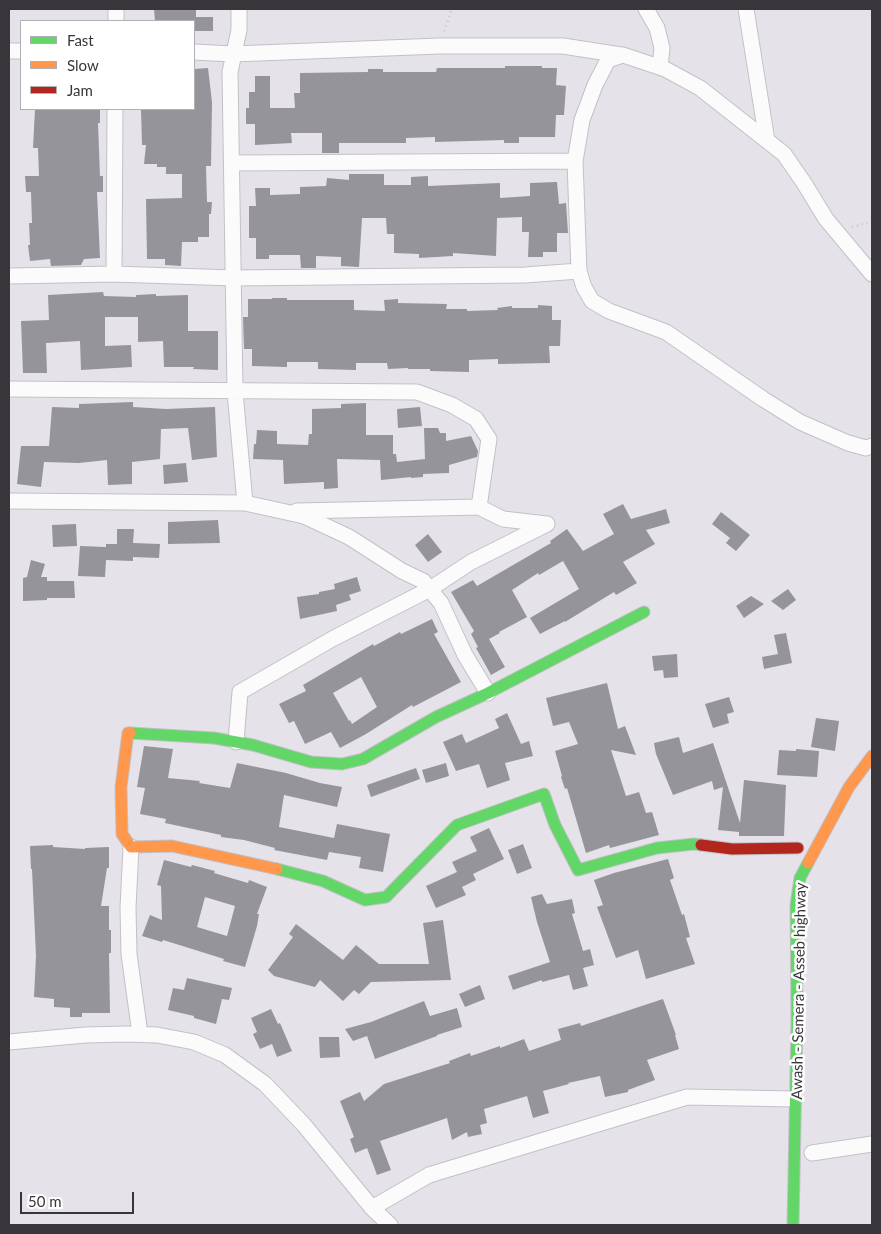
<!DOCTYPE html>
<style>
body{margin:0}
#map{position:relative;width:881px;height:1234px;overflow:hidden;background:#e6e2ea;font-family:Lato,sans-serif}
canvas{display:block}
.frame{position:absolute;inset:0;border:10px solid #39363b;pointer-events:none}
.legend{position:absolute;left:20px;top:20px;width:175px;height:90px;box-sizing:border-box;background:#fff;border:1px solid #b0afb1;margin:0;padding:6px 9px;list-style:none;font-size:15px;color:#39363b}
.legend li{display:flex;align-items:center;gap:10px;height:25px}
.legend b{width:25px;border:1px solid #b0afb1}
.scale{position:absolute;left:20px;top:1192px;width:114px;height:22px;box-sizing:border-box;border:2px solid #39363b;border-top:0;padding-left:6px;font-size:15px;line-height:18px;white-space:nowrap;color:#39363b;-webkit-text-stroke:4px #fff;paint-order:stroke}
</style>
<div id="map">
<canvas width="881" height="1234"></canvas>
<div class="frame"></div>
<ul class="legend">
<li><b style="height:6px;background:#63d668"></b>Fast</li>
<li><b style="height:6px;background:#ff974d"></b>Slow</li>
<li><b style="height:6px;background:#b3261e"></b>Jam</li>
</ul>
<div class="scale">50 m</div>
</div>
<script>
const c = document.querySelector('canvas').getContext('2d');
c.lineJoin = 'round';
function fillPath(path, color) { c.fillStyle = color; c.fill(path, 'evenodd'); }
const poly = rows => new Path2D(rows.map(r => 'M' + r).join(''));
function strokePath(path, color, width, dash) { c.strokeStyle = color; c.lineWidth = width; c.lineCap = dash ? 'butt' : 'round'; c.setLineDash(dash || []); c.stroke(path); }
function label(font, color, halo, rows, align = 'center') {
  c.font = font + ' Lato,sans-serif'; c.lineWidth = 5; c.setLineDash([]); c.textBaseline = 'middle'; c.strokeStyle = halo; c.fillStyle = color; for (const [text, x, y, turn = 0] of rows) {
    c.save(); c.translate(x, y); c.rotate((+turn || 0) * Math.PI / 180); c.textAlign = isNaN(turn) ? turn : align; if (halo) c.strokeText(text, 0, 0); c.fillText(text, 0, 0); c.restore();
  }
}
const building = poly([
 [154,9,196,9,196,17,213,17,213,31,194,31,194,21,155,21],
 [505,66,542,66,542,68,557,68,556,85,566,86,564,115,556,115,555,137,519,137,519,143,504,143,504,140,435,142,435,137,406,138,406,143,339,143,339,153,322,153,322,133,291,133,292,143,255,145,255,124,246,124,246,108,249,108,249,92,255,92,255,76,270,76,270,108,295,108,294,93,300,93,300,73,368,72,368,69,383,69,383,72,436,72,437,68,505,68],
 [208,68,212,102,211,166,206,166,207,202,212,202,211,214,209,214,209,237,198,237,198,242,182,242,181,266,165,265,165,259,147,259,146,199,182,198,182,174,166,174,166,167,157,167,157,164,144,164,146,145,142,145,141,110,194,109,194,69],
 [35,109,100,109,100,123,98,123,100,176,103,176,103,192,97,192,100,258,84,259,81,265,51,266,50,259,30,261,28,245,30,245,29,223,32,223,31,192,26,192,25,176,39,176,38,148,33,148],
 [349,174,384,174,384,185,411,185,411,177,428,176,428,186,500,183,500,198,530,196,530,183,557,182,559,204,566,203,568,233,557,233,557,252,543,252,543,257,528,257,529,232,522,232,522,217,497,218,496,256,453,253,453,256,419,258,419,254,394,253,394,234,387,234,386,218,362,218,359,267,341,266,341,257,316,256,316,268,301,268,300,255,269,255,269,259,256,259,256,238,249,238,249,206,256,206,255,188,270,188,270,195,300,194,300,187,326,186,327,178,349,180],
 [103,292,104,296,136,297,136,295,156,294,156,296,188,295,188,331,218,331,218,370,193,369,194,367,164,367,163,341,138,342,138,317,105,317,105,346,131,345,132,367,81,370,80,341,46,343,47,373,23,373,21,321,49,320,48,295],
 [272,298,287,298,287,300,354,300,354,310,385,311,384,300,398,299,398,303,447,304,446,309,467,309,467,311,498,310,497,308,512,306,512,308,538,308,538,305,552,306,552,320,561,320,560,346,549,346,550,363,498,364,498,359,469,360,469,372,430,371,430,369,408,369,408,368,388,369,387,363,356,363,356,370,318,369,318,362,287,362,287,367,252,366,252,349,244,349,243,317,248,317,248,299,272,299],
 [133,402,133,407,166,409,215,407,217,457,192,460,188,428,161,429,160,459,132,462,132,484,108,485,107,460,79,463,44,462,41,487,17,484,21,446,49,446,52,407,79,408,79,404],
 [366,403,366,435,393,435,393,454,396,454,397,462,425,459,424,428,438,428,440,433,446,433,446,441,471,436,478,451,477,457,449,465,449,473,423,474,423,477,411,478,411,477,381,480,380,460,337,459,338,488,324,489,324,482,284,484,283,460,253,459,254,444,256,444,257,430,277,431,277,444,308,445,309,434,312,434,312,409,341,408,341,404],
 [420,407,422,426,398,428,397,409],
 [186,463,188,482,164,484,163,465],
 [623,504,631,519,666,509,670,523,646,530,655,544,623,562,637,583,616,595,614,592,565,622,565,621,540,634,530,618,579,589,563,561,539,575,538,573,512,590,527,617,499,632,500,633,489,639,505,667,491,675,476,648,478,647,471,634,474,631,451,592,473,580,477,586,551,543,550,541,567,529,583,551,614,534,603,514],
 [721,512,750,535,736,551,726,543,730,538,712,524],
 [218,520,220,543,168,544,168,522],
 [76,524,77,546,53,547,52,525],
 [117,529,134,529,133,543,160,544,159,558,133,557,133,561,106,560,105,577,78,576,80,546,106,547,106,544,117,544],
 [428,534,442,552,428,562,415,545],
 [31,560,45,564,41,577,47,577,47,581,74,581,75,598,47,598,47,600,23,601,23,578,27,577],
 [357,577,361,591,349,595,351,600,336,605,337,611,300,619,297,597,319,594,319,592,335,589,334,584],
 [788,589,796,600,783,610,771,601],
 [751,596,764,604,744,618,736,606],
 [432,619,438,632,434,634,461,682,413,707,412,705,366,734,340,748,331,732,305,744,294,721,289,723,279,704,306,691,303,685,373,644,374,646,400,632,401,634],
 [361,677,377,707,352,724,350,720,349,721,333,693],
 [786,633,792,663,764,669,762,657,778,654,774,635],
 [677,654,678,677,664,678,663,670,654,671,652,656],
 [607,683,618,729,625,726,636,755,611,750,626,796,639,792,646,813,652,812,659,835,610,848,609,845,586,853,567,788,565,789,561,777,562,776,555,751,578,744,569,722,553,726,546,698],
 [729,697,734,712,727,714,729,723,713,728,705,704],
 [507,713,521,744,529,741,533,756,505,763,510,780,487,788,479,764,456,771,443,742,462,734,466,743,499,728,495,719],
 [816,718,839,721,835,751,811,747],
 [679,737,683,753,713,743,740,823,744,780,786,785,784,836,739,836,739,832,718,830,723,787,714,790,712,781,673,795,656,754,654,743],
 [144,746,173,749,168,778,200,781,199,783,230,788,237,763,286,773,320,783,342,787,337,807,284,795,279,827,334,838,337,824,390,834,383,872,359,868,361,857,329,852,327,860,274,850,275,848,244,840,221,837,221,835,165,823,166,819,140,814,145,788,137,787],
 [796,749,819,751,817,777,777,775,779,750,796,751],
 [446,763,449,776,426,783,422,770],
 [416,768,420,779,371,797,367,785],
 [489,828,504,859,473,874,476,880,462,887,466,895,436,908,426,886,457,872,452,862,477,851,470,837],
 [523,844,532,868,517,874,508,850],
 [53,845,53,847,85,849,85,848,109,847,109,868,107,868,101,906,109,906,109,930,111,930,111,953,109,953,110,1013,82,1013,82,1017,70,1017,70,1008,54,1007,54,999,34,997,36,956,32,869,31,869,30,846],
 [668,859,674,878,670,880,682,915,684,914,690,937,686,938,695,964,646,979,638,950,616,958,597,907,603,905,594,880,614,873],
 [164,860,191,867,192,865,215,871,214,873,248,883,249,880,267,887,257,914,259,914,257,926,245,967,223,961,224,959,189,948,163,940,162,942,142,936,150,915,162,920,161,886,157,885],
 [205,897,235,906,227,936,197,927],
 [542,894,547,904,572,899,575,913,572,914,583,951,590,949,594,965,583,968,588,986,573,990,569,975,542,982,542,980,513,990,508,976,550,962,537,922,531,897],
 [443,920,451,980,371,982,359,994,354,990,343,1001,320,980,315,987,274,976,268,970,293,937,289,934,296,924,343,960,356,945,379,964,429,964,423,923],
 [187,978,232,988,229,1000,222,999,216,1024,194,1018,194,1016,168,1010,173,988,184,990],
 [480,985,485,999,465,1007,459,994],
 [663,999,676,1035,675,1035,679,1049,647,1060,655,1080,628,1090,628,1092,605,1097,600,1076,568,1083,569,1084,543,1091,549,1113,533,1118,527,1096,484,1109,487,1123,480,1125,482,1134,468,1137,467,1132,452,1140,447,1118,380,1141,391,1170,377,1175,367,1148,355,1153,350,1139,354,1137,340,1101,360,1092,364,1101,384,1084,450,1063,449,1061,470,1053,471,1056,500,1046,500,1048,524,1039,529,1051,561,1040,558,1029,580,1023,581,1026],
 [424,1001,430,1016,457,1008,462,1027,437,1035,437,1036,375,1059,367,1036,353,1041,345,1029,371,1022],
 [271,1009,278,1024,280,1023,292,1051,277,1057,272,1044,260,1049,253,1034,257,1032,251,1018],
 [319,1037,339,1037,340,1057,320,1058]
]);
const path = poly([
 [444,31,452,9],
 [852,227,872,222]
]);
const street = poly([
 [239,9,239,30,230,72,235,392,245,503],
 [646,9,657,28,662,48,660,67],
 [746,9,767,141],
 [116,21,116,9],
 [9,51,21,51],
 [194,52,233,54,439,46,563,46,621,55],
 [232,163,575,161],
 [114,274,115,109],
 [872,274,826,219,804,183,784,154,700,88,665,69,623,55,608,60,595,85,582,120,575,161,579,271,584,287,592,301,609,311,666,332,763,399,800,422,848,443,866,448,872,446],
 [9,276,114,274,234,278,525,275,579,271],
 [9,389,417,392,452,405,476,419,489,439,479,507],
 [9,501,245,503,304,516,349,537,402,571,423,581,441,603,465,655,488,693],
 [297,511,479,507,503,519,547,524],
 [236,742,240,692,334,638,430,589,471,562,547,524],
 [131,847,128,908,129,954,140,1034],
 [9,1042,85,1035,126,1034,157,1035,194,1042,225,1055,265,1084,304,1125,372,1208,390,1225],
 [812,1153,872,1144],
 [372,1208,429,1175,687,1097,794,1099]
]);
const fast = poly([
 [130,733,214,738,253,745,311,762,342,764,363,759,436,717,488,693,644,612],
 [277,869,323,881,365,900,386,897,457,825,544,794,555,825,578,870,657,848,694,844,701,845],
 [793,1225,797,1021,796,905,800,878,808,863]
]);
const slow = poly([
 [130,733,128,733,121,787,122,834,131,847,172,846,277,869],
 [808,863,849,787,872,756]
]);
const jam = poly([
 [701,845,732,849,798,848]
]);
const streetNames = [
 ["Awash - Semera - Asseb highway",799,991,-89]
];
fillPath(building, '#95949a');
strokePath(street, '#c3c0c6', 17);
strokePath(fast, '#c3c0c6', 13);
strokePath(slow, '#c3c0c6', 13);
strokePath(jam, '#c3c0c6', 13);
strokePath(path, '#c5c4c7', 2.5, [1, 4]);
strokePath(street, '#fbfbfc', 15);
strokePath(fast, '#63d668', 11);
strokePath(slow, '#ff974d', 11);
strokePath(jam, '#b3261e', 11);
label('15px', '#39363b', '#fff', streetNames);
</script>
